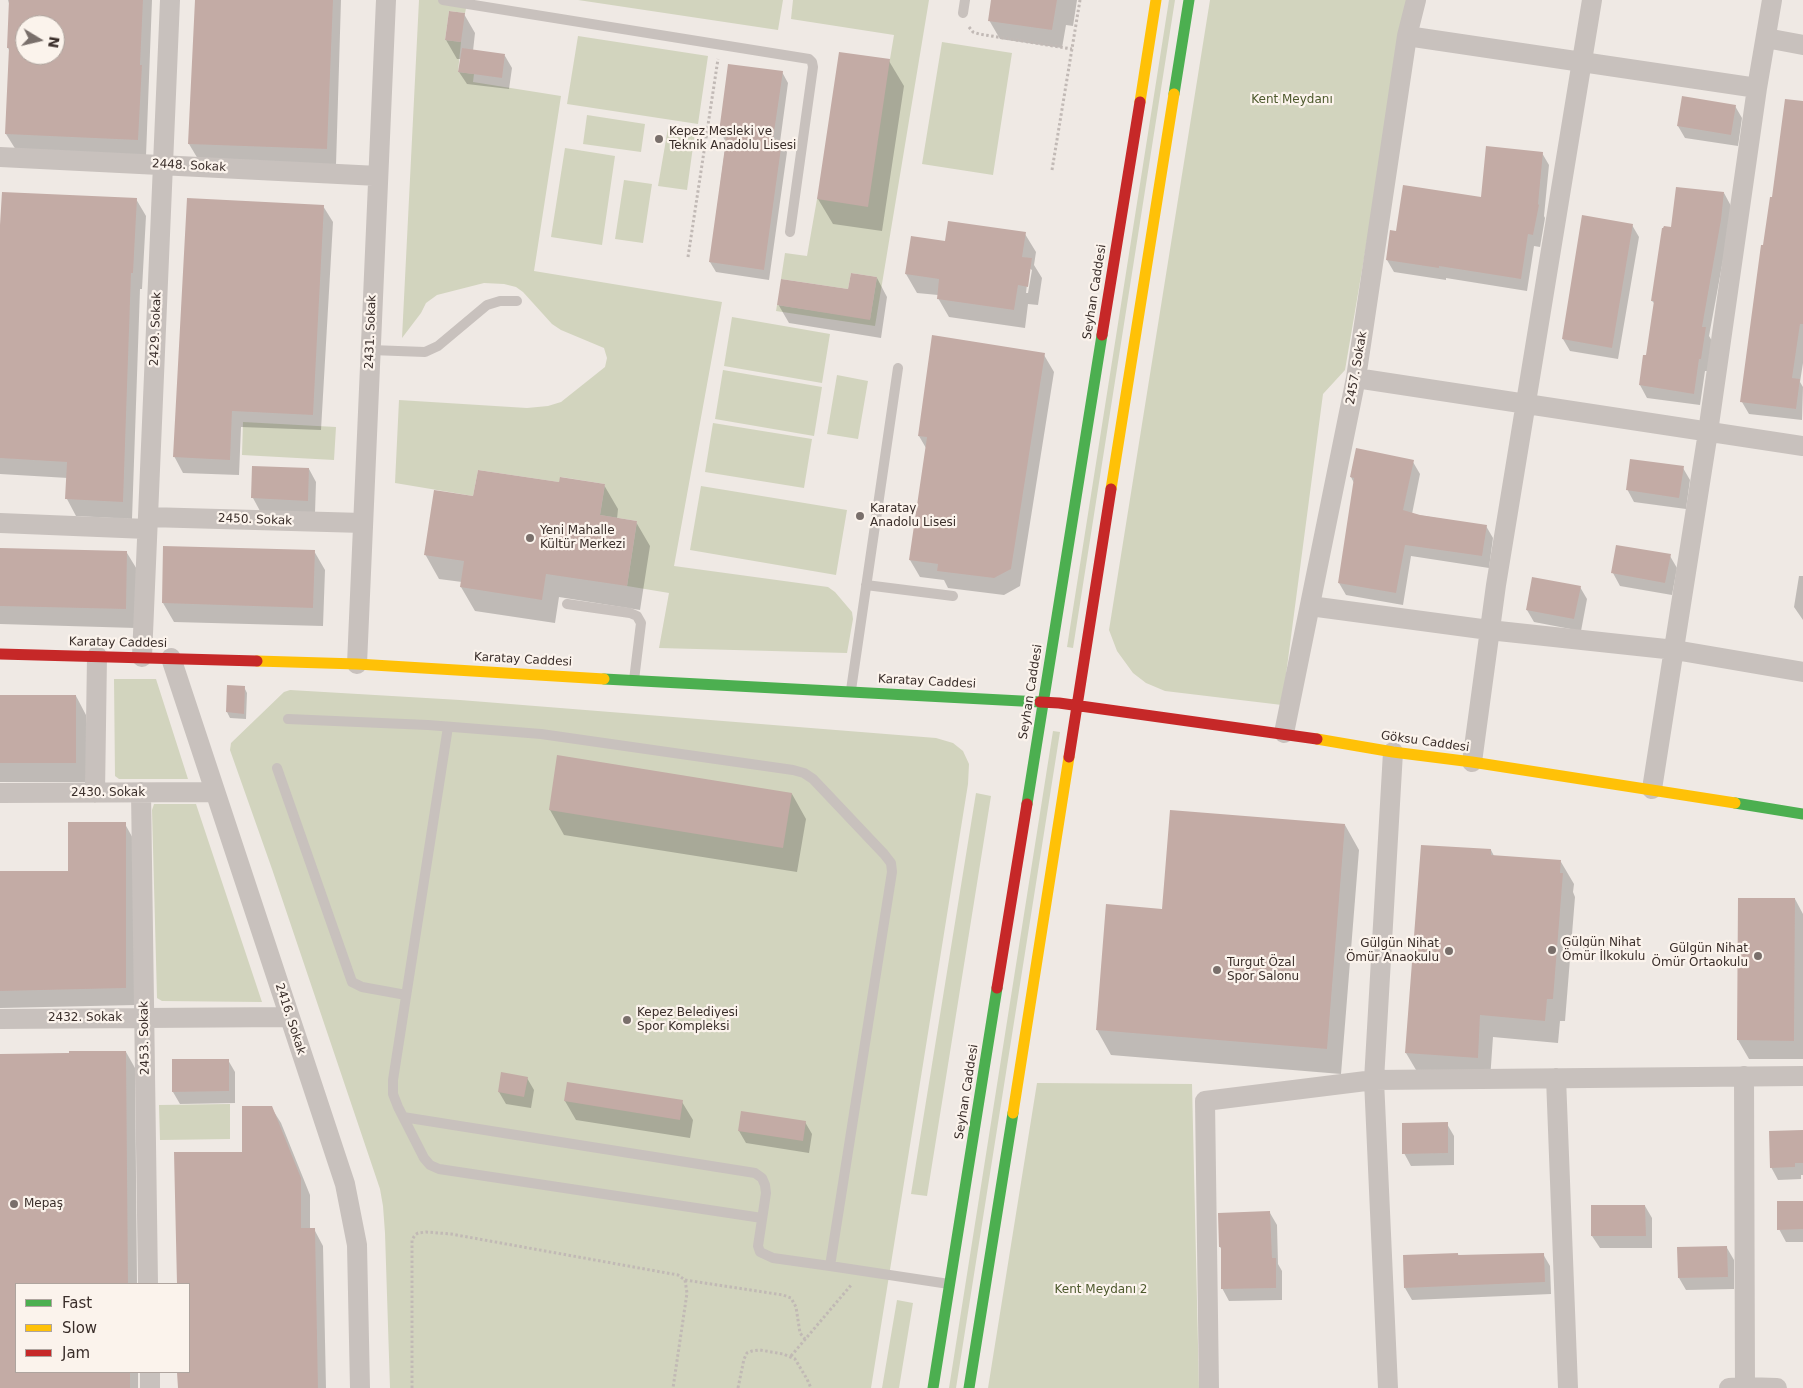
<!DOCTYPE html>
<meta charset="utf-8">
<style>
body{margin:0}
#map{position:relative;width:1803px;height:1388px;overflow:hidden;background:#efe9e4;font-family:"DejaVu Sans",sans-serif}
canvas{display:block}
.legend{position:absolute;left:15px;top:1283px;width:175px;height:90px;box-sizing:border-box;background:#fbf3ec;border:1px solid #aea49e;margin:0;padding:6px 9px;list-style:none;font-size:15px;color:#3a2e2a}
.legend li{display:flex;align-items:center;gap:10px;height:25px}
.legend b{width:25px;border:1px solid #aea49e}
.north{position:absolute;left:15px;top:15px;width:50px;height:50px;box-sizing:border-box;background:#fbf3ec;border:1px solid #aea49e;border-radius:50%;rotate:99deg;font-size:14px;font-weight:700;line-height:20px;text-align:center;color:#3a2e2a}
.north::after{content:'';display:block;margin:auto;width:18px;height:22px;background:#796f6b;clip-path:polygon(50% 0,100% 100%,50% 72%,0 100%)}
</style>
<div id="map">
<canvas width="1803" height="1388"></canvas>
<ul class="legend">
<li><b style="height:6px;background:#4caf50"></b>Fast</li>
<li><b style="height:6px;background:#ffc107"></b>Slow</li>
<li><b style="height:6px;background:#c62828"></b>Jam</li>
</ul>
<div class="north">N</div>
</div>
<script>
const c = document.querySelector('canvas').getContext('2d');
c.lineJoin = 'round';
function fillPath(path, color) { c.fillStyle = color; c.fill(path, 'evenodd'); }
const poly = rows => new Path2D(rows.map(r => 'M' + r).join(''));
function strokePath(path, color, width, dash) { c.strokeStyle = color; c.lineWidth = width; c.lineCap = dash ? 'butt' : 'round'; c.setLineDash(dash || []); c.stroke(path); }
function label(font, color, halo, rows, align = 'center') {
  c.font = font + ' "DejaVu Sans",sans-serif'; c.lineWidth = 4.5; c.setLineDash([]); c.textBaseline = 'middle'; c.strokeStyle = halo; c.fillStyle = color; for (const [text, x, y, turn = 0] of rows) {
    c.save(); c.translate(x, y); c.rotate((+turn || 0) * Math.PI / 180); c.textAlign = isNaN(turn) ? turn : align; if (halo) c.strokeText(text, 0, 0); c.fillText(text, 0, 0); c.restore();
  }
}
const green = poly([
 [419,0,443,0,467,4,465,13,449,11,445,40,461,42,458,72,474,74,473,82,561,96,534,271,722,302,674,566,828,587,835,592,852,612,853,619,847,653,659,648,669,593,627,586,637,521,600,515,605,484,561,477,559,482,478,470,473,496,395,483,399,400,527,408,548,406,561,402,605,367,607,358,604,348,561,330,552,324,523,292,516,287,504,284,484,283,437,295,426,303,421,313,402,338],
 [578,0,783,0,778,30],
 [793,0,929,0,875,326,776,311,777,305,870,319,877,277,851,273,848,289,781,279,785,253,807,256,817,199,890,59,894,35,791,19],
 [1169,0,1175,0,1073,648,1067,647],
 [1210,0,1408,0,1345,370,1323,394,1282,705,1165,691,1146,683,1133,673,1117,651,1109,630],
 [578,36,708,56,698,124,567,104],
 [942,42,1012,53,993,175,922,164],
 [587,115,645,124,641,152,583,144],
 [668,128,695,132,687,190,658,186],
 [565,148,615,156,602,245,551,237],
 [624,180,652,184,643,243,615,239],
 [732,317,830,334,822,383,724,366],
 [723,370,822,387,814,436,715,419],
 [837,375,868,381,858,439,827,434],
 [243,422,336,427,334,460,242,455],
 [713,423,812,439,804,488,705,472],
 [701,486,847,510,836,575,690,550],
 [114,679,156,679,188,779,119,779,115,776],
 [290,690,460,700,936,738,953,743,963,751,969,764,968,784,871,1388,390,1388,385,1233,383,1206,380,1189,272,869,230,750,231,743,284,692],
 [1053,731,1060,732,956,1388,949,1388],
 [976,793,991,796,927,1196,911,1194],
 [154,804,196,804,262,1002,162,1001,157,998,152,810],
 [1037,1083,1192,1084,1199,1388,988,1388],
 [230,1104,230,1139,160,1140,159,1105],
 [897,1300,913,1303,899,1388,882,1388]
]);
const shadow = poly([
 [8,0,152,0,146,156,16,150,6,134,10,52,8,48,10,7],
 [25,25,55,25,55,55,25,55],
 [196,0,341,0,336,165,198,159,189,144],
 [992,0,1077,0,1073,26,1066,25,1062,48,1000,39,989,20],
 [464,14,475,33,473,51,505,56,512,68,509,89,467,84,459,72,461,59,457,59,446,40],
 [889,61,904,86,882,231,833,224,818,199],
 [782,72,788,83,780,142,787,152,769,280,716,272,710,262,726,142,720,132],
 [1803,102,1803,363,1800,382,1803,387,1802,420,1749,414,1742,402,1764,246,1773,199],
 [1735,106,1742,118,1738,146,1685,138,1678,126],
 [1542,153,1549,165,1544,216,1545,218,1540,247,1534,246,1527,291,1446,278,1446,280,1394,272,1387,260,1397,232,1482,198],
 [1724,193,1731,206,1728,233,1709,336,1712,341,1708,371,1705,371,1700,405,1647,398,1640,385,1644,356,1647,357,1655,304,1652,301,1673,228],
 [136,199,146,216,142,289,140,289,132,519,76,516,67,499,68,478,0,474,0,254],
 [323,206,333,222,321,430,241,427,239,475,183,473,174,456],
 [1632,225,1639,237,1618,359,1570,351,1563,339],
 [1025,234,1036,252,1034,265,1042,278,1038,305,1028,304,1025,328,949,317,938,298,938,295,917,293,906,274,946,242],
 [1029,268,1032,270,1028,293,1026,293],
 [877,278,887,297,881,338,789,323,778,304,849,291],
 [1044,355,1054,372,1020,586,1004,595,948,588,944,580,920,577,910,560,926,448,919,436],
 [1413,462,1420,474,1412,514,1486,526,1493,538,1489,568,1411,556,1403,605,1346,595,1339,583,1354,483,1351,477],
 [254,467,309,469,316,482,315,513,260,511,253,498],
 [1683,468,1690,480,1686,509,1634,502,1627,489],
 [604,485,618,509,617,519,636,522,650,546,640,610,559,597,555,623,475,611,461,587,462,582,439,579,425,554,474,497],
 [165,547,314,551,325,570,323,626,174,622,163,603],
 [0,549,127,553,138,571,136,628,0,624],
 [1670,556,1677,568,1672,595,1620,586,1613,573],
 [1799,576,1803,576,1803,620,1794,607],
 [1580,587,1587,599,1581,631,1534,622,1527,610],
 [228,686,244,687,247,693,246,719,230,718,227,712],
 [0,696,76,696,86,715,86,782,0,782],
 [792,794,806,819,797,872,564,835,550,810],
 [125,824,135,842,136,1005,0,1008,0,872,69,872],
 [1345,825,1359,850,1341,1074,1111,1055,1097,1030],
 [1491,850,1494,856,1561,862,1574,884,1573,892,1575,897,1565,1021,1560,1021,1558,1043,1493,1037,1490,1080,1419,1075,1406,1053],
 [1795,899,1803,914,1803,1059,1749,1059,1738,1040],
 [126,1052,135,1068,137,1284,16,1284,16,1372,138,1372,138,1388,0,1388,0,1055],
 [228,1060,235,1072,235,1103,180,1104,173,1092],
 [527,1078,534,1090,531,1108,506,1104,499,1092],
 [565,1101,682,1102,693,1120,690,1138,576,1120],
 [271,1107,281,1123,310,1195,310,1229,314,1229,323,1246,326,1388,179,1388,179,1372,189,1372,189,1284,178,1284,175,1154,243,1153],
 [805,1122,812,1134,809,1153,746,1143,739,1131],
 [1447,1124,1454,1136,1454,1165,1411,1166,1404,1153],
 [1803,1132,1803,1175,1801,1175,1801,1179,1778,1180,1771,1167],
 [1803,1202,1803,1242,1786,1242,1779,1229],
 [1645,1206,1652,1218,1652,1248,1600,1248,1592,1236],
 [1270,1213,1277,1225,1278,1264,1282,1271,1282,1300,1229,1301,1222,1288,1222,1250,1220,1247],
 [1727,1248,1734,1260,1734,1289,1686,1290,1679,1278],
 [1458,1254,1459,1257,1543,1254,1550,1266,1551,1294,1412,1300,1405,1288]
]);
const building = poly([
 [9,0,143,0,140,65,142,65,138,140,5,134,9,48,7,48],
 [25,25,55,25,55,55,25,55],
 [195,0,333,0,327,149,188,144],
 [991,0,1057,0,1052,30,988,21],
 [449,11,465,13,461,42,445,40],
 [462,48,505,54,502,78,458,72],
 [839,52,890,59,868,207,817,199],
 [728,64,783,71,773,139,782,141,764,270,709,262,727,133,719,132],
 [1682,96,1736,105,1731,135,1677,126],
 [1785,99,1803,101,1803,324,1800,324,1792,378,1800,379,1796,409,1740,402,1761,245,1763,245,1770,197,1772,197],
 [1486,146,1543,152,1538,204,1539,205,1533,235,1528,234,1521,279,1439,266,1439,268,1386,260,1390,230,1396,231,1403,185,1481,197],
 [1676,187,1724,192,1721,220,1702,327,1706,327,1701,359,1699,359,1694,394,1639,385,1643,355,1646,355,1654,301,1651,301,1662,228,1663,228,1664,226,1671,227],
 [2,192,137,198,133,273,131,273,123,502,65,499,67,462,0,458,0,225],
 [187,198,324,205,313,415,232,411,230,460,173,457],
 [1582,215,1633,224,1612,348,1562,339],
 [948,221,1026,232,1022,257,1032,258,1028,287,1018,285,1014,310,937,299,939,279,905,274,911,236,945,241],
 [851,273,877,277,870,320,777,305,781,279,848,289],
 [932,335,1045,353,1011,569,994,578,937,571,938,564,909,560,927,437,918,436],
 [1356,448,1414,460,1403,510,1420,515,1487,525,1482,556,1405,545,1396,593,1338,583,1354,478,1350,477],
 [1630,459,1684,466,1679,498,1626,490],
 [252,466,309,468,308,501,251,498],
 [478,470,559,482,560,477,605,484,600,515,637,521,627,586,546,574,542,600,460,587,464,561,424,555,434,490,473,496],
 [1616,545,1671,554,1665,583,1611,573],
 [163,546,315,550,313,608,162,603],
 [0,548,127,551,126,609,0,606],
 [1532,577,1581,586,1574,619,1526,610],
 [227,685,245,686,244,714,226,712],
 [0,695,76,695,76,763,0,763],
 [557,755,792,793,783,848,549,810],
 [1170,810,1345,824,1327,1049,1096,1030,1106,904,1162,909],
 [68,822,126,822,126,988,0,991,0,871,68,871],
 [1421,845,1491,849,1491,855,1561,860,1560,873,1563,873,1553,999,1547,999,1545,1021,1480,1015,1478,1058,1405,1053],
 [1738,898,1795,898,1794,1041,1737,1040],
 [69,1051,126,1051,128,1284,16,1284,16,1372,130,1372,130,1388,0,1388,0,1054,69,1053],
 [172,1059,229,1059,229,1091,172,1092],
 [501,1072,528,1077,524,1097,498,1092],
 [567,1082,683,1100,680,1120,564,1101],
 [242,1106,272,1106,301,1178,301,1228,315,1228,318,1388,178,1388,177,1372,189,1372,189,1284,177,1284,174,1152,242,1152],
 [741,1111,806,1121,803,1141,738,1131],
 [1448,1122,1448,1153,1402,1154,1402,1123],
 [1803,1130,1803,1163,1795,1163,1795,1167,1770,1168,1769,1131],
 [1777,1201,1803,1201,1803,1229,1777,1230],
 [1591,1205,1645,1205,1646,1236,1591,1236],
 [1270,1211,1272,1258,1276,1258,1276,1288,1221,1289,1221,1247,1219,1247,1218,1213],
 [1727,1246,1728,1277,1678,1278,1677,1247],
 [1458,1253,1458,1255,1544,1253,1545,1282,1404,1288,1403,1255]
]);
const path = poly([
 [969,27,973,32,979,34,1072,49],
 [1052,170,1080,0],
 [688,257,718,59],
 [685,1280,783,1295,791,1298,796,1307,800,1333,805,1339],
 [791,1356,852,1284],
 [412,1388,412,1240,415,1235,418,1233,426,1232,451,1234,678,1275,685,1280,687,1293,673,1388],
 [738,1388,744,1359,747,1353,752,1351,760,1350,783,1354,795,1359,807,1379,811,1388]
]);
const lane = poly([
 [443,0,809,59,812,62,813,67,790,232],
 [963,13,965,0],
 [371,350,425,352,438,346,487,305,500,301,517,301],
 [866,585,953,596],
 [567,604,630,613,637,616,641,623,634,680],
 [851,690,898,368],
 [288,719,428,725,541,734,793,770,804,773,813,779,884,854,891,863,892,872,830,1266,949,1284],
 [448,727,393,1080,393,1094,398,1107,424,1158,430,1165,439,1169,762,1218],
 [277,768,352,982,362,987,406,995],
 [403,1117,755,1173,762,1178,765,1185,766,1193,758,1246,760,1252,773,1258,830,1266]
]);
const street = poly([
 [1407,36,1757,88],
 [1766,38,1803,45],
 [0,157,378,176],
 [1356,378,1803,446],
 [148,517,363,523],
 [0,523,147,529],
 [1310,606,1489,630,1675,650,1803,672],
 [142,657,170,0],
 [171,658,345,1184,357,1245,360,1388],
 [357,664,386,0],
 [1284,733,1356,378,1407,36,1416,0],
 [1472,762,1496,585,1592,0],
 [1652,789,1708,432,1757,88,1772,0],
 [141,792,148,1284],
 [0,793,215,792],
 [95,793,97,656],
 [0,1019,289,1017],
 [1744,1076,1745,1387],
 [1556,1078,1568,1388],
 [150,1372,150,1388],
 [1209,1388,1205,1101,1374,1080,1803,1076],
 [1388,1388,1374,1080,1393,752],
 [1729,1388,1745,1387,1777,1388]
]);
const fast = poly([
 [1174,94,1189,0],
 [604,679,1040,702],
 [1735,803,1803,814],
 [1027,804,1102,335],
 [933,1388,997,988],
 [969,1388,1013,1113]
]);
const slow = poly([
 [1140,102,1156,0],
 [1111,489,1174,94],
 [257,661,357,664,604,679],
 [1317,739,1393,752,1472,762,1735,803],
 [1013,1113,1069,757]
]);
const jam = poly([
 [1102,335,1140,102],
 [0,654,257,661],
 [1040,702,1059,703,1317,739],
 [1069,757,1111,489],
 [997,988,1027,804]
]);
const markers = [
 [659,139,5,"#796f6b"],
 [860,516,5,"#796f6b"],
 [530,538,5,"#796f6b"],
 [1552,950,5,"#796f6b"],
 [1449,951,5,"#796f6b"],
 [1758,956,5,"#796f6b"],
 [1217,970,5,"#796f6b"],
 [627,1020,5,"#796f6b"],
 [14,1204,5,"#796f6b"]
];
const parkNames = [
 ["Kent Meydanı",1292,100],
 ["Kent Meydanı 2",1101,1290]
];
const poiNames = [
 ["Kepez Mesleki ve",669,132],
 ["Teknik Anadolu Lisesi",669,146],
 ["Karatay",870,509],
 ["Anadolu Lisesi",870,523],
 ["Yeni Mahalle",540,531],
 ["Kültür Merkezi",540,545],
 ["Gülgün Nihat",1562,943],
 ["Ömür İlkokulu",1562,957],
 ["Gülgün Nihat",1439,944,"right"],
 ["Ömür Anaokulu",1439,958,"right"],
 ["Gülgün Nihat",1748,949,"right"],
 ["Ömür Ortaokulu",1748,963,"right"],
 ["Turgut Özal",1227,963],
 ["Spor Salonu",1227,977],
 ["Kepez Belediyesi",637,1013],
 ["Spor Kompleksi",637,1027],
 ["Mepaş",24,1204]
];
const streetNames = [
 ["2448. Sokak",189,166,3],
 ["Seyhan Caddesi",1095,292,-81],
 ["2429. Sokak",156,329,-88],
 ["2431. Sokak",371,332,-88],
 ["2457. Sokak",1357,368,-80],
 ["2450. Sokak",255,520,2],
 ["Karatay Caddesi",118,643,1],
 ["Karatay Caddesi",523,660,3],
 ["Karatay Caddesi",927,682,3],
 ["Seyhan Caddesi",1031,692,-81],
 ["Göksu Caddesi",1425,742,8],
 ["2430. Sokak",108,793],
 ["2432. Sokak",85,1018],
 ["2416. Sokak",290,1019,72],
 ["2453. Sokak",145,1038,-91],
 ["Seyhan Caddesi",967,1092,-81]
];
fillPath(green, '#d2d4be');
fillPath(shadow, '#0003');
fillPath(building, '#c3aba5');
strokePath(path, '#c1b9b5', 3, [2.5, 2.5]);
strokePath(lane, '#c8c1bd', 10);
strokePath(street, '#c8c1bd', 20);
strokePath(fast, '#4caf50', 11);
strokePath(slow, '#ffc107', 11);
strokePath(jam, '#c62828', 11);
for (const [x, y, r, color] of markers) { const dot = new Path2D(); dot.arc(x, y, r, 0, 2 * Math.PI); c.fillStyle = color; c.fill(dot); strokePath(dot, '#fbf3ec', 2); }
label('12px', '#4d592d', '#fbf3ec', parkNames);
label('12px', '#3a2e2a', '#fbf3ec', poiNames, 'left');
label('12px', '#3a2e2a', '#fbf3ec', streetNames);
</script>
